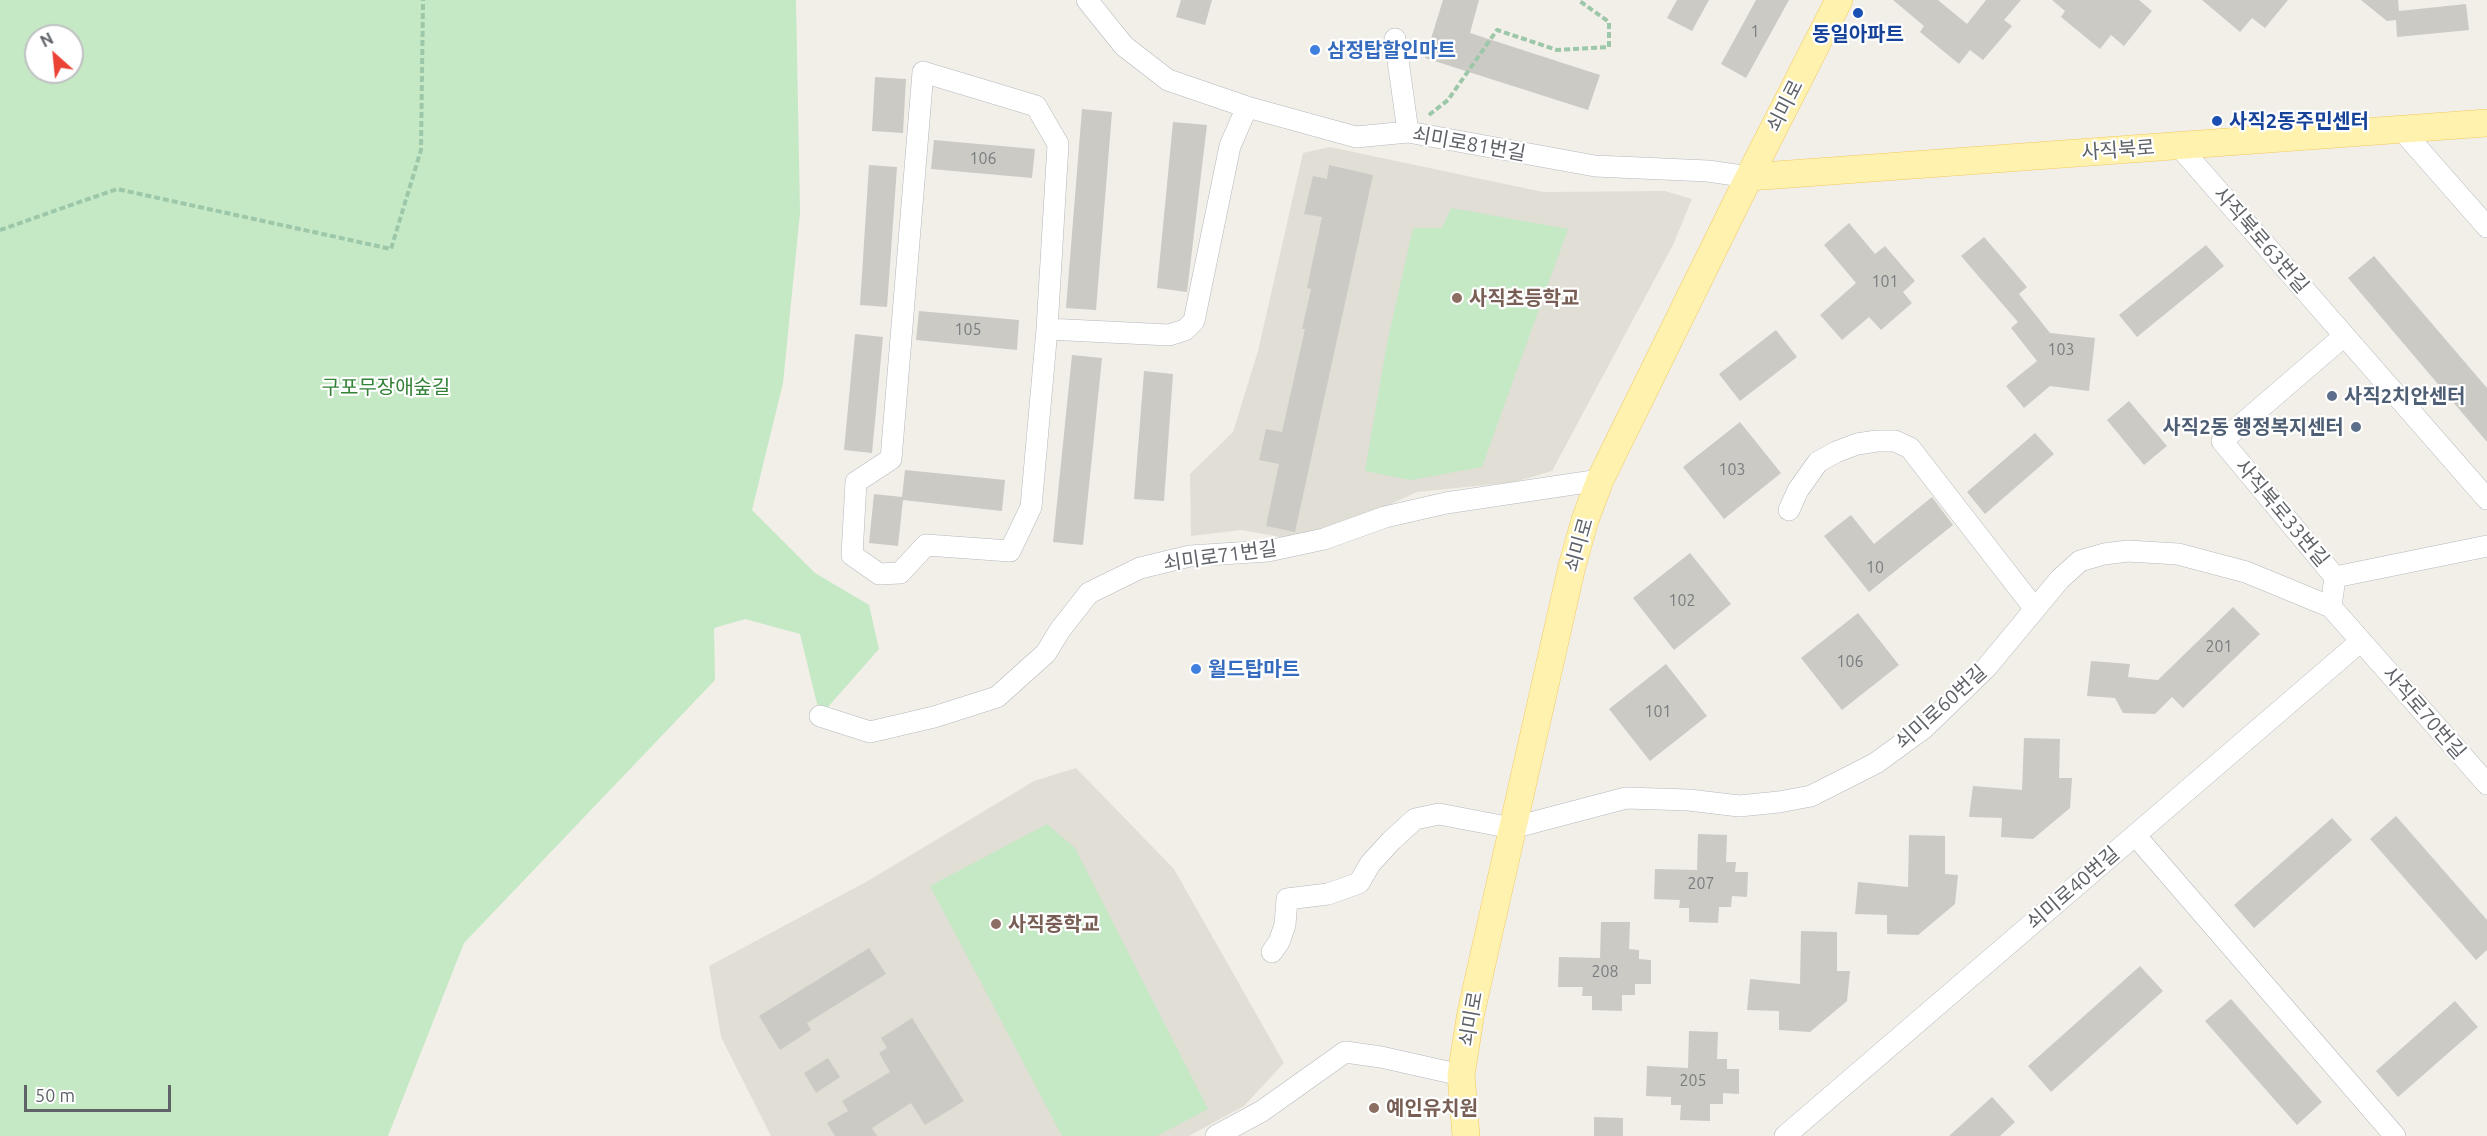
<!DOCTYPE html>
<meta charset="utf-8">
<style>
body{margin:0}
#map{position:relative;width:2487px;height:1136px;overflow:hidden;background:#f1efe8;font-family:Ubuntu,sans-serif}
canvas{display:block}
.north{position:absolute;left:24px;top:24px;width:60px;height:60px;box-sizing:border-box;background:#fff;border:2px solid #bfc1c3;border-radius:50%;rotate:333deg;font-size:16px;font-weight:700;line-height:24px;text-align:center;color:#5f6368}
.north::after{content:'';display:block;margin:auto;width:21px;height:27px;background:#ea4335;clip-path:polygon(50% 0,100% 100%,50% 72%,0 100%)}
.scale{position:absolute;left:24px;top:1085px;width:147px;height:27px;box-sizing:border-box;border:3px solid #5f6368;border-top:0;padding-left:8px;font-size:18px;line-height:21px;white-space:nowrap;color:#5f6368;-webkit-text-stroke:4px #fff;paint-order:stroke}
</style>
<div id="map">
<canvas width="2487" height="1136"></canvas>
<div class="north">N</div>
<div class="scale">50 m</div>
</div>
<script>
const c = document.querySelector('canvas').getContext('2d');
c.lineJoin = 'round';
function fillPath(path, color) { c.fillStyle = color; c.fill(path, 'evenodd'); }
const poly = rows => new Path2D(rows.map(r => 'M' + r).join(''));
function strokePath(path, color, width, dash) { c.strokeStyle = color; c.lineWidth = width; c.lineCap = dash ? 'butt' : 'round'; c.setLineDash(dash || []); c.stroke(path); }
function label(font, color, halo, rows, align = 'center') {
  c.font = font + ' Ubuntu,"Noto Sans KR",sans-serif'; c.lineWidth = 4.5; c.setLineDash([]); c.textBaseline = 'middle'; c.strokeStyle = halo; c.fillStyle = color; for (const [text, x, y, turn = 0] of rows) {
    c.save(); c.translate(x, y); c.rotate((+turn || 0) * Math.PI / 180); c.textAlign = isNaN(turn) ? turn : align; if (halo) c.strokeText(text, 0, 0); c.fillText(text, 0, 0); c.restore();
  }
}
const education = poly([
 [1330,147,1543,192,1665,191,1692,199,1673,245,1552,471,1514,482,1417,492,1336,529,1292,539,1241,530,1191,536,1190,474,1233,432,1258,351,1303,153],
 [1076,768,1174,869,1284,1063,1244,1106,1189,1136,771,1136,721,1037,709,966,866,882,1034,781]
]);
const green = poly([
 [0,0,796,0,800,213,783,383,752,510,815,573,869,605,879,649,820,716,800,634,745,619,714,628,715,680,464,943,388,1136,0,1136],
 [36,36,72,36,72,72,36,72],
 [1451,208,1568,229,1482,467,1411,480,1365,471,1387,343,1413,228,1442,228],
 [1047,824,1075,848,1208,1109,1157,1136,1062,1136,930,886]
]);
const building = poly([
 [1181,0,1212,0,1205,25,1176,17],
 [1443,0,1479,0,1470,33,1600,75,1588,110,1425,58],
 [1677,0,1709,0,1692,31,1667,18],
 [1756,0,1789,0,1746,78,1721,64],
 [1893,0,1938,0,1967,24,1986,0,2021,0,2004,20,2012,26,1983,60,1970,50,1959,64,1920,32,1924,26],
 [2052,0,2139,0,2152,11,2124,46,2111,35,2100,49,2061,17,2065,11],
 [2202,0,2288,0,2265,28,2252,18,2240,32],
 [2361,0,2398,0,2399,11,2466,4,2469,30,2397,37,2396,20,2387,21],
 [875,77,906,79,903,133,872,131],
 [1082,109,1112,112,1096,310,1066,308],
 [1173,122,1207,125,1187,292,1157,288],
 [934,140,1035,149,1032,178,931,169],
 [869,165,897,167,887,307,860,305],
 [1329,165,1373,175,1295,532,1266,526,1279,464,1259,460,1266,429,1282,432,1305,329,1302,329,1311,289,1307,288,1322,217,1304,214,1313,176,1327,179],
 [1849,223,1875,254,1885,246,1915,281,1903,292,1912,303,1881,330,1869,317,1842,340,1820,315,1856,283,1824,245],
 [1984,237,2027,287,2019,294,2050,333,2095,338,2089,391,2050,386,2024,408,2006,386,2037,361,2011,328,2018,322,1961,256],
 [2206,245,2224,266,2137,337,2119,315],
 [2374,256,2487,388,2487,442,2348,278],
 [919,311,1019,320,1017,350,916,340],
 [1776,330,1797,357,1740,401,1719,374],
 [855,334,883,337,872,453,844,450],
 [1072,355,1102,358,1083,545,1053,542],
 [1144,371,1173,374,1164,501,1134,499],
 [2129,401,2167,446,2144,465,2107,420],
 [1740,422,1781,473,1724,519,1683,467],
 [2035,433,2054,454,1985,514,1967,492],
 [905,470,1005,480,1002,511,903,500,898,546,869,543,874,494,902,497],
 [1932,497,1953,525,1869,592,1824,536,1851,515,1874,544],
 [1690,553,1731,604,1674,650,1633,598],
 [2233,607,2260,634,2183,708,2172,697,2155,714,2123,713,2115,698,2087,696,2091,661,2130,664,2128,677,2158,680],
 [1858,613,1899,665,1842,710,1801,658],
 [1666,664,1707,716,1650,761,1609,709],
 [2024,738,2060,739,2059,778,2072,778,2070,808,2033,839,2001,837,2002,818,1969,817,1973,786,2022,790],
 [2396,816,2487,920,2487,950,2476,960,2370,839],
 [2332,818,2352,840,2254,928,2234,905],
 [1698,834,1727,835,1726,862,1736,862,1735,872,1748,872,1747,897,1732,896,1731,907,1719,907,1718,923,1689,922,1689,908,1679,908,1680,900,1654,899,1655,869,1697,870],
 [1909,835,1945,836,1945,874,1958,875,1955,904,1918,935,1887,934,1887,915,1855,914,1858,882,1908,887],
 [1601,922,1630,922,1629,949,1639,950,1639,959,1651,960,1651,984,1635,984,1635,995,1622,995,1622,1011,1592,1010,1592,996,1582,996,1583,987,1558,987,1559,957,1600,958],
 [1801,931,1837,932,1837,971,1850,971,1847,1001,1810,1032,1779,1030,1779,1011,1747,1010,1750,979,1800,984],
 [869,948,886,974,807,1023,811,1030,780,1050,759,1016],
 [2140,966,2163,991,2051,1092,2028,1066],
 [2231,999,2322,1102,2297,1125,2205,1021],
 [2455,1001,2478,1027,2398,1097,2376,1071],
 [912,1018,964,1101,925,1125,911,1103,872,1128,877,1136,835,1136,827,1123,848,1111,842,1101,890,1072,879,1053,887,1048,881,1038],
 [1689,1031,1718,1032,1717,1059,1727,1059,1727,1069,1739,1069,1739,1094,1723,1093,1723,1104,1710,1104,1710,1121,1680,1120,1681,1105,1671,1105,1671,1097,1646,1096,1647,1066,1688,1068],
 [828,1058,840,1077,816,1093,804,1073],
 [1992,1097,2015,1122,2000,1136,1949,1136],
 [1594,1117,1623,1118,1623,1136,1594,1136]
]);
const path = poly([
 [1429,115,1448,100,1497,30,1557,50,1609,47,1609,22,1578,0],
 [0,230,117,189,391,249,421,150,423,0]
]);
const minor = poly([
 [1087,0,1124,46,1168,80,1247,107,1356,137,1408,132,1595,166,1708,171,1749,177],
 [1395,39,1408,132],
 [2401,129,2487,227],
 [2178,145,2487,499],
 [1047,329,1058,144,1036,106,923,72,891,459,856,482,852,555,879,574,900,573,926,545,1010,551,1031,507,1047,329,1169,335,1185,330,1194,321,1230,146,1247,107],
 [1789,510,1798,490,1818,462,1836,452,1857,444,1877,441,1895,441,1910,448,2035,609],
 [2335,577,2222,441,2344,336],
 [2335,577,2331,607,2487,784],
 [2335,577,2487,546],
 [820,716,870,732,934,717,997,697,1046,653,1060,630,1089,593,1140,568,1190,556,1268,551,1324,539,1385,517,1446,503,1600,480],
 [2135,835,2395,1136],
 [1272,952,1279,942,1285,925,1287,899,1328,894,1359,883,1370,864,1391,841,1415,819,1439,814,1512,828,1626,798,1689,800,1739,806,1779,802,1811,796,1876,763,1924,728,1986,668,2060,579,2080,561,2104,554,2128,551,2178,554,2246,572,2331,607],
 [1216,1136,1262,1111,1345,1052,1381,1057,1461,1075],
 [1785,1136,2361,641]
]);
const major = poly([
 [1749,177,2487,123],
 [1466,1136,1461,1075,1471,1012,1572,566,1585,520,1600,480,1749,177,1839,0]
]);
const markers = [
 [1858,13,6,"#1a4fb4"],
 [1315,50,6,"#3f7fe0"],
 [2217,121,6,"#1a4fb4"],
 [1457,298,6,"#8d6e63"],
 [2332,396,6,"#5c6f8a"],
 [2356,427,6,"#5c6f8a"],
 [1196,669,6,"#3f7fe0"],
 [996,924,6,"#8d6e63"],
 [1374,1108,6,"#8d6e63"]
];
const numberNames = [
 ["1",1755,32],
 ["106",983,159],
 ["101",1885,282],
 ["105",968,330],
 ["103",2061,350],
 ["103",1732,470],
 ["10",1875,568],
 ["102",1682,601],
 ["201",2219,647],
 ["106",1850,662],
 ["101",1658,712],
 ["207",1701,884],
 ["208",1605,972],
 ["205",1693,1081]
];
const transitNames = [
 ["동일아파트",1858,34],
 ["사직2동주민센터",2229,121,"left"]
];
const shopNames = [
 ["삼정탑할인마트",1327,50],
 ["월드탑마트",1208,669]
];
const streetNames = [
 ["쇠미로",1785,106,-63],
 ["쇠미로81번길",1469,144,10],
 ["사직북로",2118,150,-4],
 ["사직북로63번길",2261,240,49],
 ["사직북로33번길",2282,513,50],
 ["쇠미로",1579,545,-74],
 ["쇠미로71번길",1220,556,-8],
 ["쇠미로60번길",1941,707,-42],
 ["사직로70번길",2424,713,49],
 ["쇠미로40번길",2073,888,-41],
 ["쇠미로",1471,1019,-80]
];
const educationNames = [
 ["사직초등학교",1469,298],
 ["사직중학교",1008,924],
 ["예인유치원",1386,1108]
];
const parkNames = [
 ["구포무장애숲길",386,387]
];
const serviceNames = [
 ["사직2치안센터",2344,396],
 ["사직2동 행정복지센터",2344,427,"right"]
];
fillPath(education, '#e1ded6');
fillPath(green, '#c5e8c5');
fillPath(building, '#cccac5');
strokePath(minor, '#b5b8bc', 22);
strokePath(major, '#f2c960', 28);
strokePath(path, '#9cc7a9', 4, [6, 3]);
strokePath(minor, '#fff', 21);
strokePath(major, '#fff2af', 27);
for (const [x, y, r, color] of markers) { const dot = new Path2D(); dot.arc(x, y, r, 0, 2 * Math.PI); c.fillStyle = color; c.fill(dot); strokePath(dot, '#fff', 2); }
label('16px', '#7a7d7f', null, numberNames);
label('bold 20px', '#164399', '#fff', transitNames);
label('bold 20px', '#366cbe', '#fff', shopNames, 'left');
label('20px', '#5f6368', '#fff', streetNames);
label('bold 20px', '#785e54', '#fff', educationNames, 'left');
label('20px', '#348238', '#fff', parkNames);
label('bold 20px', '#4e5e75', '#fff', serviceNames, 'left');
</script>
